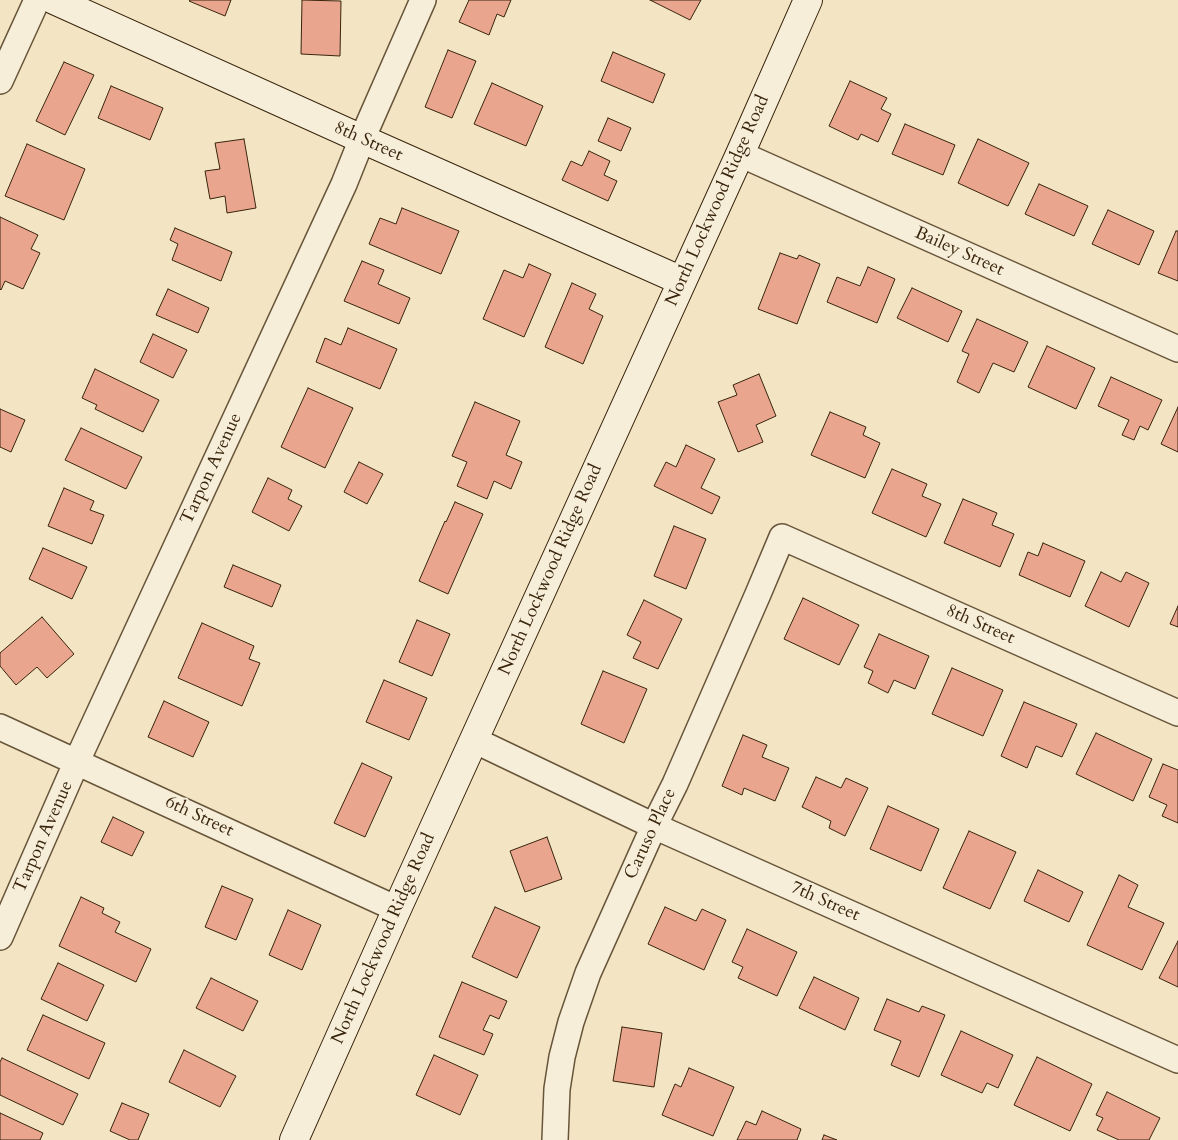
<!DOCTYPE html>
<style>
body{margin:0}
canvas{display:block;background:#f3e5c4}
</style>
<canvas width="1178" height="1140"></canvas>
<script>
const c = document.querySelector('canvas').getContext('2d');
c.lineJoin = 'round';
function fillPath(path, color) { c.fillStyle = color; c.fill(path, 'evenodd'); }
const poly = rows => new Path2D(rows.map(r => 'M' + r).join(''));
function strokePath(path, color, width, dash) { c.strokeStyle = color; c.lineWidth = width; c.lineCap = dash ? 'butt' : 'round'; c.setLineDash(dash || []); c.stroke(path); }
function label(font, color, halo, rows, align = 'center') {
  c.font = font + ' Cardo,serif'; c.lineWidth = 4; c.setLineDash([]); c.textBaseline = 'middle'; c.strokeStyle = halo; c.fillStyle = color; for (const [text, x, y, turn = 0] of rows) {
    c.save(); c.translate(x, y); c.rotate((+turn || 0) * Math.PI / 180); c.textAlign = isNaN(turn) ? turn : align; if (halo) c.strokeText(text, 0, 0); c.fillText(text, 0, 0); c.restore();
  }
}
const building = poly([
 [190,0,231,0,225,16,189,1,190,0],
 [302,0,341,1,340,56,301,54,302,0],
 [469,0,511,0,504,17,497,14,489,35,459,22,469,0],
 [650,0,701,0,690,20,650,0],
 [448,50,476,61,452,118,425,107,448,50],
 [613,52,665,74,653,103,601,81,613,52],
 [64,62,94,75,65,135,36,121,64,62],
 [850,81,887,98,881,109,891,114,878,142,861,134,858,140,829,126,850,81],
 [492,83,543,106,526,146,474,124,492,83],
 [111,86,163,108,150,140,98,118,111,86],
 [608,118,631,128,621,151,598,141,608,118],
 [905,124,955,145,943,175,892,154,905,124],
 [244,139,256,208,227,213,225,196,210,199,205,171,220,169,215,143,244,139],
 [978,139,1029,163,1008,206,958,183,978,139],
 [27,144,85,169,64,220,5,196,27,144],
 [589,151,610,161,604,175,617,181,608,201,562,180,571,161,582,166,589,151],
 [1039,184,1088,206,1074,236,1025,214,1039,184],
 [402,208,459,231,441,274,369,244,380,218,396,224,402,208],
 [1108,210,1154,231,1139,265,1092,244,1108,210],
 [0,217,38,235,31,249,40,253,23,289,5,281,1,290,0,289,0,217],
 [175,228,232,252,221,281,172,260,178,244,170,240,175,228],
 [1176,231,1178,231,1178,281,1158,273,1176,231],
 [780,253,797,259,799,255,820,264,797,324,758,309,780,253],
 [362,261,384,270,378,284,410,298,399,324,344,301,362,261],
 [529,264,551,274,524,337,483,319,504,270,523,278,529,264],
 [868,267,895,279,877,323,827,302,837,277,860,286,868,267],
 [572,283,596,294,589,309,603,316,583,364,545,347,572,283],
 [912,288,962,311,948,342,897,318,912,288],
 [168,289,209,308,198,333,156,315,168,289],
 [977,319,1028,342,1014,372,993,363,979,393,957,382,969,354,962,351,977,319],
 [348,328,397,349,380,389,316,362,325,338,341,345,348,328],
 [153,334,187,350,173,378,140,362,153,334],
 [1047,346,1095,368,1076,409,1028,387,1047,346],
 [95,369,159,400,143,432,95,409,97,405,82,398,95,369],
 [759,374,776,416,756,425,763,442,738,452,718,402,737,395,733,385,759,374],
 [1111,377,1162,400,1148,430,1140,426,1134,440,1122,435,1129,420,1098,406,1111,377],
 [308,388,353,408,325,468,281,447,308,388],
 [475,402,520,421,506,455,522,462,511,489,494,481,487,499,457,486,467,462,452,456,475,402],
 [1178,407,1178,452,1161,444,1178,407],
 [0,409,25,420,11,452,0,447,0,409],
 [830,412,866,427,863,435,880,443,865,478,811,455,830,412],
 [81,428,142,457,126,489,65,460,81,428],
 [686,445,715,459,701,488,720,497,712,514,654,486,666,462,676,467,686,445],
 [359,462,383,474,367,504,344,492,359,462],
 [892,469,927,484,922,496,941,504,926,537,872,513,892,469],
 [268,478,292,490,288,499,302,506,289,531,252,512,268,478],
 [64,488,94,501,90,510,104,515,92,544,48,526,64,488],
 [963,499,997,513,992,525,1014,534,1000,567,944,543,963,499],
 [455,502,483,514,448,594,419,581,445,521,446,522,455,502],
 [674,526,706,539,686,589,654,576,674,526],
 [1043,543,1085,561,1070,597,1019,575,1028,552,1038,556,1043,543],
 [43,548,87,567,72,599,29,579,43,548],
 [233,565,281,585,272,607,224,587,233,565],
 [1101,572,1121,582,1126,572,1149,583,1129,627,1085,606,1101,572],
 [803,598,859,625,839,665,784,639,803,598],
 [644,600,682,619,658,669,633,658,641,642,627,635,644,600],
 [1178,606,1178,627,1170,624,1178,606],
 [42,617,74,654,47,678,37,667,16,685,0,666,0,653,42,617],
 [417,620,450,634,432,676,399,662,417,620],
 [202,623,254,646,249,659,260,663,242,706,178,678,202,623],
 [879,634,929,656,915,689,894,680,888,693,868,683,873,671,864,667,879,634],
 [952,668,1003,690,983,736,932,714,952,668],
 [603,671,647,689,624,743,581,724,603,671],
 [384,680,427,698,409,740,366,722,384,680],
 [164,701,209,722,193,757,148,737,164,701],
 [1024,702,1077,724,1062,757,1036,746,1027,768,1001,756,1024,702],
 [1096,733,1152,759,1133,801,1076,774,1096,733],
 [743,735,767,745,762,757,789,768,775,801,744,788,742,795,722,786,743,735],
 [362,763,392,777,365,837,334,823,362,763],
 [1163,764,1178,770,1178,823,1162,816,1167,805,1149,797,1163,764],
 [816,777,841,788,846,778,868,788,845,836,829,828,831,821,802,807,816,777],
 [888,806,939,829,921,871,870,849,888,806],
 [113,817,144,832,132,856,101,842,113,817],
 [969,831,1016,852,990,909,943,888,969,831],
 [547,837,562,879,525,892,510,851,547,837],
 [1038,870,1083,892,1069,922,1024,901,1038,870],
 [1119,875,1138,885,1128,907,1164,923,1142,970,1087,945,1119,875],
 [222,886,253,899,236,940,205,927,222,886],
 [81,897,104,908,102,913,120,922,115,932,151,949,136,982,59,946,81,897],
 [495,907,540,927,517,978,472,957,495,907],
 [665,907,696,921,702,909,726,920,704,970,648,944,665,907],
 [288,910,321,925,302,970,269,955,288,910],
 [747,929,797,952,777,996,738,978,743,967,732,962,747,929],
 [1178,941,1178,987,1159,978,1178,941],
 [58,963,104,985,87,1021,41,999,58,963],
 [814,977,859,998,845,1030,799,1008,814,977],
 [211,978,258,1001,243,1031,196,1008,211,978],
 [462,982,507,1001,499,1019,490,1015,483,1030,493,1034,484,1055,439,1037,462,982],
 [887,999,919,1012,922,1006,945,1015,919,1077,891,1065,901,1041,874,1030,887,999],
 [43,1015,105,1043,89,1079,27,1050,43,1015],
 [622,1027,662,1033,654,1087,613,1081,622,1027],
 [961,1031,1013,1055,998,1088,987,1083,982,1093,941,1075,961,1031],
 [184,1050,236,1076,220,1107,169,1082,184,1050],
 [434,1055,478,1075,460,1115,416,1095,434,1055],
 [1037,1057,1092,1084,1070,1131,1014,1105,1037,1057],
 [2,1058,78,1094,63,1125,0,1095,0,1062,2,1058],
 [689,1068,734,1087,713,1136,662,1115,675,1084,681,1087,689,1068],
 [1107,1092,1160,1118,1149,1140,1119,1140,1097,1130,1103,1118,1096,1115,1107,1092],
 [122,1103,149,1114,138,1140,130,1140,110,1131,122,1103],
 [762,1111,801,1129,797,1140,737,1140,746,1121,756,1125,762,1111],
 [0,1113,43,1133,40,1140,0,1140,0,1113],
 [824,1135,837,1140,822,1140,824,1135]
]);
const street = poly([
 [0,81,37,0],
 [740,154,1178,349],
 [0,727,397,909],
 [474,740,654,826,1178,1060],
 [0,937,77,761,344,184,362,139,423,0],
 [555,1140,557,1089,562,1057,571,1022,588,973,654,826,675,784,758,594,782,537,1178,713]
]);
const secondary = poly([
 [54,0,362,139,682,281],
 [294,1140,397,909,740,154,808,0]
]);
const streetNames = [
 ["8th Street",368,142,24],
 ["North Lockwood Ridge Road",718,201,-66],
 ["Bailey Street",959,252,24],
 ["Tarpon Avenue",212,469,-65],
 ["North Lockwood Ridge Road",551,570,-66],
 ["8th Street",980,625,24],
 ["6th Street",199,817,25],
 ["Caruso Place",651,834,-65],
 ["Tarpon Avenue",44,837,-66],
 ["7th Street",825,902,24],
 ["North Lockwood Ridge Road",384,939,-66]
];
fillPath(building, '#eaa58f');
strokePath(building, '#38250c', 1);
strokePath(street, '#67553a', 28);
strokePath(secondary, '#38250c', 30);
strokePath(street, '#f7eed9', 25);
strokePath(secondary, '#f7eed9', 28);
label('18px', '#38250c', '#f7eed9', streetNames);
</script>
